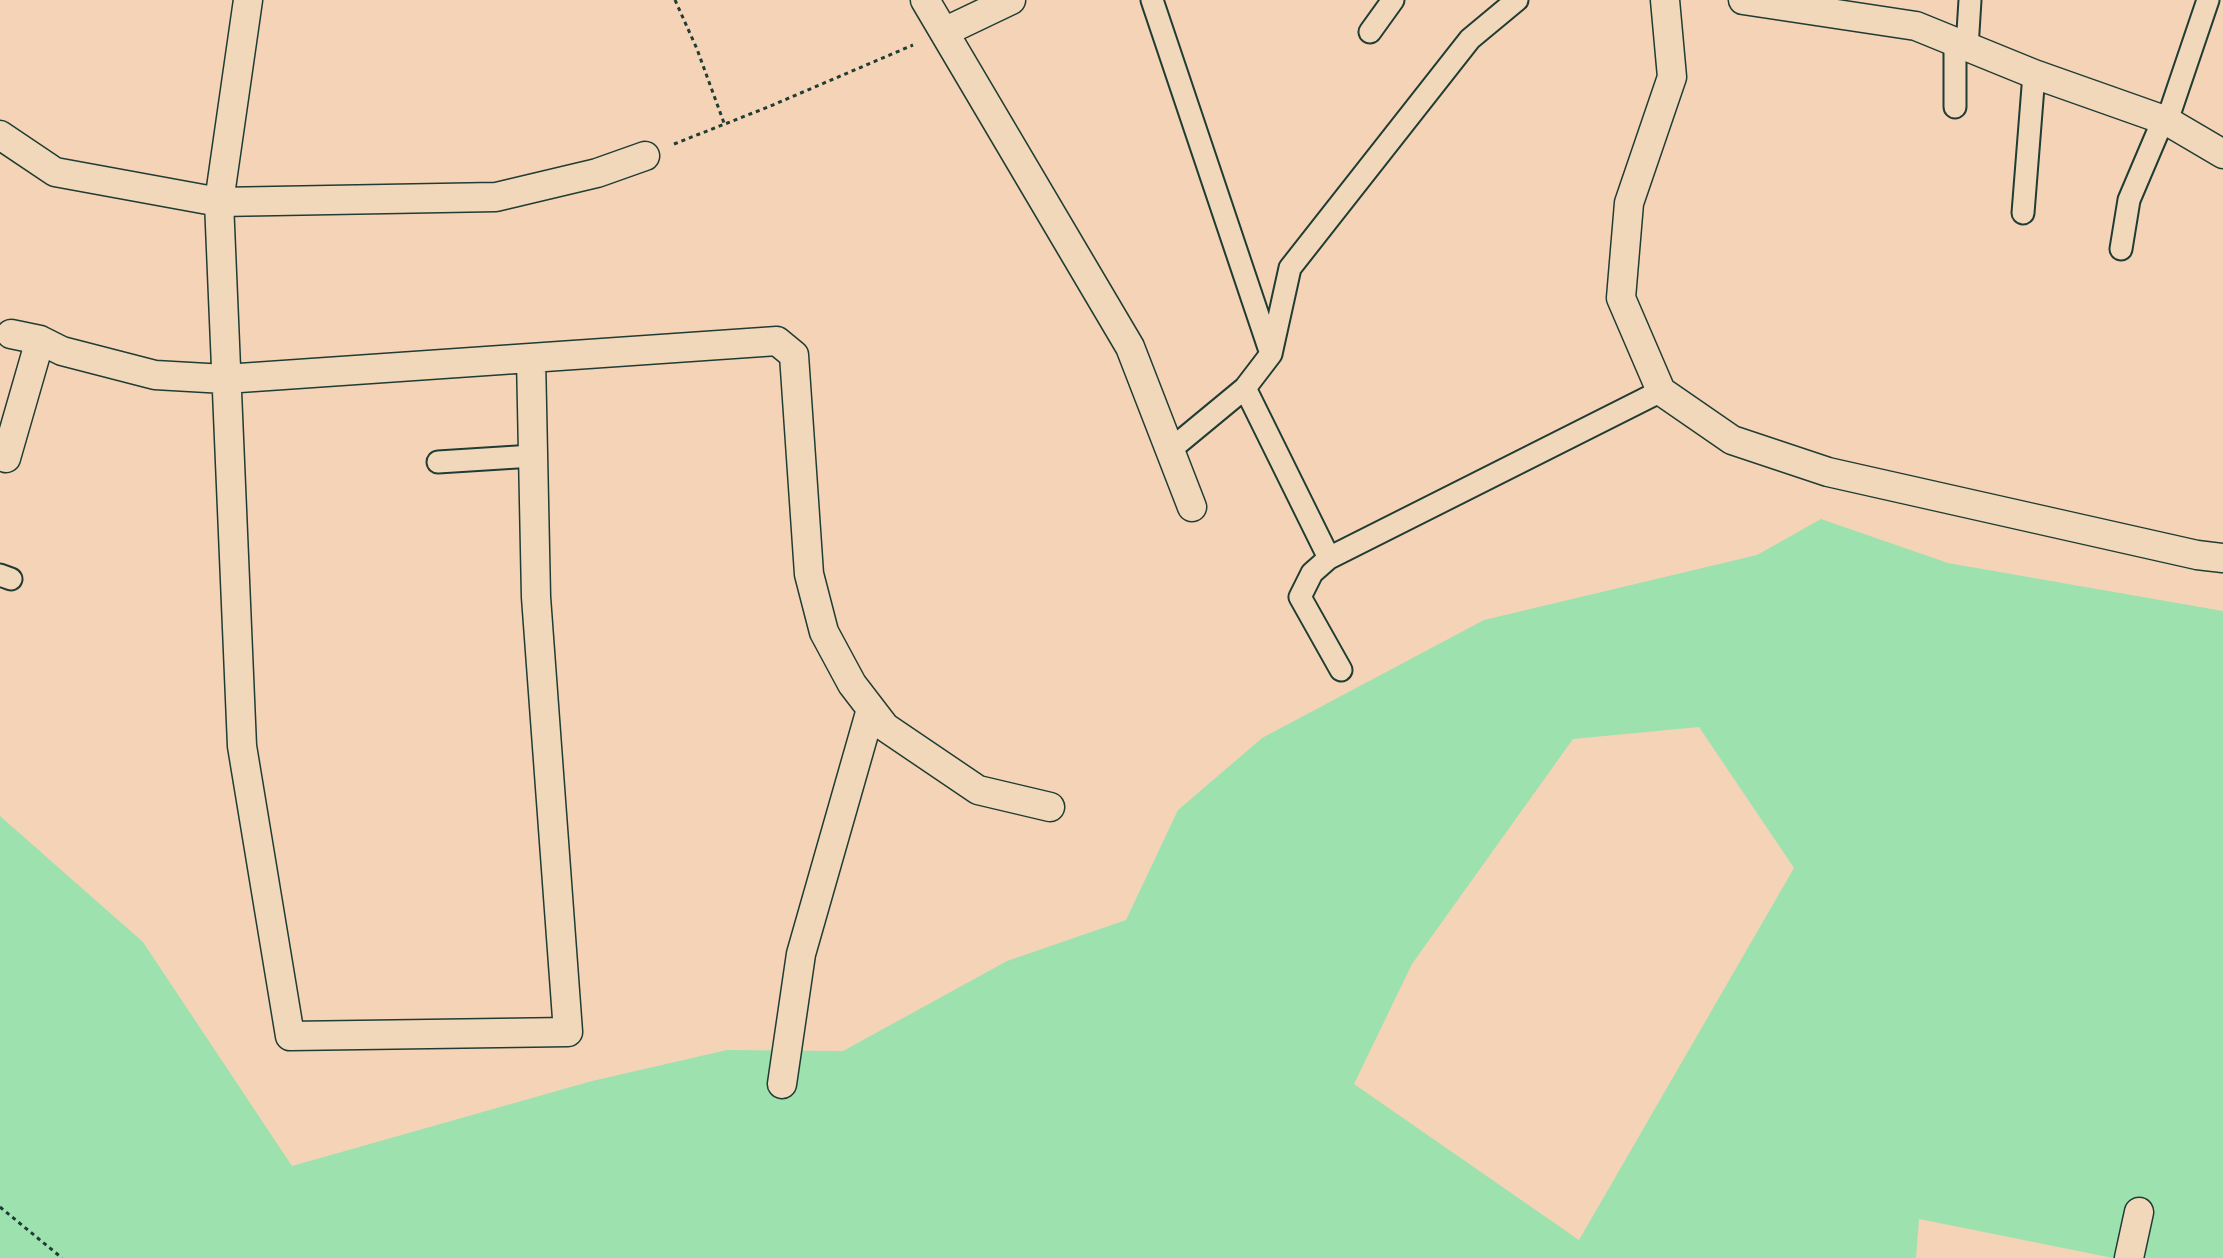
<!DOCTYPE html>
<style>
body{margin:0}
canvas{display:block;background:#f5d3b6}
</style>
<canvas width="2223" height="1258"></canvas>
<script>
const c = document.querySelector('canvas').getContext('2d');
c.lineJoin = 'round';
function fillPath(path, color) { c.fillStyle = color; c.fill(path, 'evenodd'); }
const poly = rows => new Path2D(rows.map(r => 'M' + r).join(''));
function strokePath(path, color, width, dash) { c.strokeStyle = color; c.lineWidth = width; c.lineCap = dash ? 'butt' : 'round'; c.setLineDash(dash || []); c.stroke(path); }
const green = poly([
 [1821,519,1948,563,2223,611,2223,1258,2113,1258,1919,1219,1916,1258,0,1258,0,816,143,942,292,1166,592,1081,727,1050,843,1051,1007,961,1126,920,1178,810,1262,738,1484,620,1757,555],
 [1699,727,1794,868,1579,1240,1354,1084,1412,964,1573,739]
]);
const path = poly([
 [675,0,697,49,724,123],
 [674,144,768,107,913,45],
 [0,1207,62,1258]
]);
const lane = poly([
 [1152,0,1271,354],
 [1370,32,1393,0],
 [1967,48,1970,0],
 [1955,107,1955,43],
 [2167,121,2208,0],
 [2023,213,2034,74],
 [2121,249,2129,200,2163,120],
 [1170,450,1245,388],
 [438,462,533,456],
 [1329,558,1245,388,1271,354,1290,268,1470,39,1517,0],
 [0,575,11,579],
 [1341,670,1300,597,1312,573,1329,558,1661,391]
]);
const street = poly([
 [248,0,219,202,496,197,597,173,645,156],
 [925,0,1130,347,1192,507],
 [1665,0,1672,77,1629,203,1621,298,1661,391,1732,440,1828,472,2197,555,2223,558],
 [1743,0,1916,26,2034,74,2167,121,2223,154],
 [944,32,1011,0],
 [0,135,55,172,219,202,242,746,290,1036,568,1032,536,597,531,358],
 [11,334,40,340,62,351,155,375,225,379,777,341,794,355,809,574,824,632,852,684,885,727,978,790,1050,807],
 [0,456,6,458,40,340],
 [782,1084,801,954,871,709],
 [2129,1258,2139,1212]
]);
fillPath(green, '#9de2ae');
strokePath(lane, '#1f3d34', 25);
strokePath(street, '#1f3d34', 31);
strokePath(path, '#1f3d34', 3, [4, 4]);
strokePath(lane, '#f2d8ba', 21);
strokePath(street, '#f2d8ba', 28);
</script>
